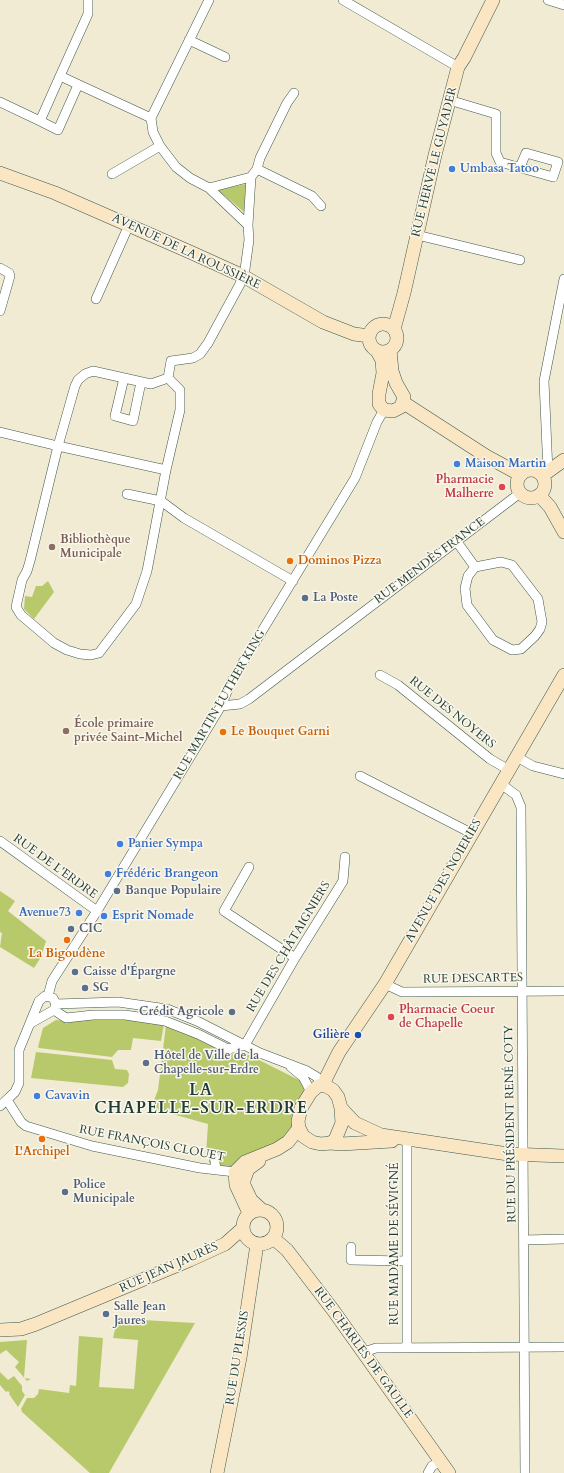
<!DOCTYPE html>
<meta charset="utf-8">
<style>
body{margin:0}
canvas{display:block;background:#f0ebd2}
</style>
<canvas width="564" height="1473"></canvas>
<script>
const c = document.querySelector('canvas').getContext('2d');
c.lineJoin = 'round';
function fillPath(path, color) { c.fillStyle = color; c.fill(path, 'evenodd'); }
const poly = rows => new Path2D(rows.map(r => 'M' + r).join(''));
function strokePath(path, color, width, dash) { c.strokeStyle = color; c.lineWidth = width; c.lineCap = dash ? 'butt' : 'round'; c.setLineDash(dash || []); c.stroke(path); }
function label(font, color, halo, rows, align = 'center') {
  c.font = font + ' Cardo,serif'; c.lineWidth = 3; c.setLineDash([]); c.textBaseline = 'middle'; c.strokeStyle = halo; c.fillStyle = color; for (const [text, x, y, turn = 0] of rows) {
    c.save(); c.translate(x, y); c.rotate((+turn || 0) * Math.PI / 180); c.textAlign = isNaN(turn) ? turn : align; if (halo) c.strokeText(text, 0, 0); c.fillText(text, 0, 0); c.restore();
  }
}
const green = poly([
 [246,184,244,212,218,190],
 [48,581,54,592,34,619,24,609,25,596,32,597,36,586,42,586],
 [0,891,15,901,8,911,46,941,41,957,34,968,0,947,2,933,0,932],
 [120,1017,164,1024,161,1041,133,1038,131,1050,118,1050,112,1057,39,1048,38,1047,43,1028,56,1020,67,1021],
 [166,1025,196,1037,223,1052,231,1054,241,1052,251,1056,301,1081,305,1089,305,1095,295,1127,286,1139,229,1168,219,1167,215,1163,209,1163,209,1155,206,1154,208,1124,151,1108,158,1090],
 [36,1052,112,1060,115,1069,127,1070,129,1074,128,1083,123,1087,31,1078],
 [125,1319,195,1323,109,1473,90,1473,22,1412,21,1409,27,1398,34,1398,38,1394,39,1389,69,1393,70,1385,76,1386,79,1336,103,1338,99,1387,134,1389,138,1340,113,1338,116,1325,119,1321],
 [27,1340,24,1378,31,1379,27,1381,15,1367,19,1362,6,1350,0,1354,0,1342],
 [0,1372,8,1380,14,1376,22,1386,22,1391,25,1395,18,1407,9,1394,10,1393,8,1391,6,1392,0,1385]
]);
const street = poly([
 [343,0,458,67],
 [548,0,564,5],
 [189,40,225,57],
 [60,76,88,14,88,0],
 [78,85,58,130,40,121,60,76,151,118],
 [449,100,496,114,496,153,500,162,553,177,558,162,526,153,520,167],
 [0,102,40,121],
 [257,169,312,196,321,206],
 [112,174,160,146],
 [251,177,257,169,260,158,287,103,294,93],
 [209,188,251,177,248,225],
 [417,235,520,260],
 [0,268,9,273,10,276,0,311],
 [96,299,129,225],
 [124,378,115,416,133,421,141,382],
 [0,432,58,446,30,561,27,571,22,580,16,607,21,615,54,643,67,650,80,654,91,655,99,653,136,604,147,571,166,470,180,410,180,390,168,378,171,361,193,358,200,354,208,343,240,284,245,269,249,240,248,225,209,188,190,178,176,167,160,146,153,132,151,118,209,0],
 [166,470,58,446,75,386,78,380,85,374,93,371,151,384,168,378],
 [548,472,544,381,564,279],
 [127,494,161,501,184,518,293,581],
 [457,542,475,567],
 [501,562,512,565,538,599,542,622,540,629,535,636,521,649,512,650,493,640,467,605,465,588,468,576,475,567,501,562],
 [380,675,398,685,490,759,509,770],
 [221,706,240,704,249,699,520,493],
 [517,757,533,766,564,774],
 [360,776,471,833],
 [501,784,516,795,521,807,525,1473],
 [0,841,97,911],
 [249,867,224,911,295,958],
 [385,984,402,992,564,991],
 [48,996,52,981,97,911,221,706,231,682,355,478,377,422,384,410],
 [56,1004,118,1002,167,1009,197,1021,260,1053,307,1071,317,1077,321,1085],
 [54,1010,66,1018,93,1015,125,1015,165,1021,198,1034,228,1049,245,1045],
 [245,1045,295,958,343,881,345,857],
 [291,1067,303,1077,311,1092],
 [7,1100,21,1122,26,1126,92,1146,200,1168,235,1172],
 [0,1106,15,1092,19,1083,19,1050,39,1001,45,996,53,998,56,1004,54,1010,31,1023],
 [407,1140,407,1348],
 [214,1154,216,1170],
 [524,1240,564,1239],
 [351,1247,351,1260,407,1261],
 [364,1352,376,1348,564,1347],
 [428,1473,432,1466,441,1461]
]);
const secondary = poly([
 [0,173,55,193,190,252,243,276,323,322,354,334,369,336],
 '369 338a14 14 0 1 1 28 0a14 14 0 1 1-28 0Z',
 [394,329,404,293,435,155,458,67,464,58,493,0],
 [377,351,382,360,383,373,379,394,379,404,384,410,393,411,401,407,404,397,396,383,392,371,390,350],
 [404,403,486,456,521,475],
 '517 484a14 14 0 1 1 28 0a14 14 0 1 1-28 0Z',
 [542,476,564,460],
 [539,495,550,507,564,532],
 [324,1085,326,1078,339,1052,385,984,564,675],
 [324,1085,333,1090,338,1097,341,1108,342,1123,335,1140,330,1143,321,1144,312,1142,303,1136,299,1128,298,1121,301,1108,311,1092,318,1086,324,1085],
 [341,1108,355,1123,381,1135,508,1154,564,1156],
 [330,1143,341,1144,392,1141],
 [259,1161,248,1169,244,1180,244,1185,251,1200,262,1210],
 '243 1227a17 17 0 1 1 34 0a17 17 0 1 1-34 0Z',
 [249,1213,236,1185,235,1172,245,1162,277,1149,288,1142,299,1128],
 [273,1238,287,1250,333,1310,449,1473],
 [0,1330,21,1329,36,1324,190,1260,225,1244,243,1228],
 [217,1473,240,1358,257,1244]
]);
const markers = [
 [452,169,4,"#3f7fe0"],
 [457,464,4,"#3f7fe0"],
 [502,487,4,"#e0444e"],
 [52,547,4,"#8d6e63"],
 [290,561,4,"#e8710a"],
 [305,598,4,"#5c6f8a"],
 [66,731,4,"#8d6e63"],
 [223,732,4,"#e8710a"],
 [120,844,4,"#3f7fe0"],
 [108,874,4,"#3f7fe0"],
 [117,891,4,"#5c6f8a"],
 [79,913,4,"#3f7fe0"],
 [104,916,4,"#3f7fe0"],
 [71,929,4,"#5c6f8a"],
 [67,940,4,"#e8710a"],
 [75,972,4,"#5c6f8a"],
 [85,988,4,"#5c6f8a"],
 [232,1012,4,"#5c6f8a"],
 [391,1017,4,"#e0444e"],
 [358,1035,4,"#1a4fb4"],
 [146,1063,4,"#5c6f8a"],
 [37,1096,4,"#3f7fe0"],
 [42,1139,4,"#e8710a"],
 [65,1192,4,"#5c6f8a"],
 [106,1314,4,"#5c6f8a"]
];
const streetNames = [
 ["RUE HERVÉ LE GUYADER",435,162,-76],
 ["AVENUE DE LA ROUSSIÈRE",186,252,25],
 ["RUE MENDÈS FRANCE",430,561,-37],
 ["RUE MARTIN LUTHER KING",220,705,-60],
 ["RUE DES NOYERS",452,713,39],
 ["RUE DE L'ERDRE",55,867,36],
 ["AVENUE DES NOIERIES",444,881,-60],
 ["RUE DES CHÂTAIGNIERS",289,947,-59],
 ["RUE DESCARTES",473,979,-1],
 ["RUE DU PRÉSIDENT RENÉ COTY",511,1124,-91],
 ["RUE FRANÇOIS CLOUET",152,1144,11],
 ["RUE MADAME DE SÉVIGNÉ",395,1244,-90],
 ["RUE JEAN JAURÈS",169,1268,-24],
 ["RUE CHARLES DE GAULLE",363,1353,54],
 ["RUE DU PLESSIS",238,1358,-81]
];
const shopNames = [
 ["Umbasa Tatoo",460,169],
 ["Maison Martin",465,464],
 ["Panier Sympa",128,844],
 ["Frédéric Brangeon",116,874],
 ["Avenue73",71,913,"right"],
 ["Esprit Nomade",112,916],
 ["Cavavin",45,1096]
];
const healthNames = [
 ["Pharmacie",494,480],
 ["Malherre",494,494],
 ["Pharmacie Coeur",399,1010,"left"],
 ["de Chapelle",399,1024,"left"]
];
const educationNames = [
 ["Bibliothèque",60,540],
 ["Municipale",60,554],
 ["École primaire",74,724],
 ["privée Saint-Michel",74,738]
];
const foodNames = [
 ["Dominos Pizza",298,561],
 ["Le Bouquet Garni",231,732],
 ["La Bigoudène",67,954,"center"],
 ["L'Archipel",42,1152,"center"]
];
const serviceNames = [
 ["La Poste",313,598],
 ["Banque Populaire",125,891],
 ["CIC",79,929],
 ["Caisse d'Épargne",83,972],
 ["SG",93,988],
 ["Crédit Agricole",224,1012,"right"],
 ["Hôtel de Ville de la",154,1056],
 ["Chapelle-sur-Erdre",154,1070],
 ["Police",73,1185],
 ["Municipale",73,1199],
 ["Salle Jean",114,1307],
 ["Jaures",114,1321]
];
const transitNames = [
 ["Gilière",350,1035]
];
const districtNames = [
 ["LA",201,1091],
 ["CHAPELLE-SUR-ERDRE",201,1109]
];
fillPath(green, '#b8c96c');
strokePath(street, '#3e574c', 10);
strokePath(secondary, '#3e574c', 14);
strokePath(street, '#fff', 9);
strokePath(secondary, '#fbe6c4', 13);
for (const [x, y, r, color] of markers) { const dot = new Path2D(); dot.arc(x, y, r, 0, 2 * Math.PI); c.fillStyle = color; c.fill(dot); strokePath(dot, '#fbf7ec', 1.5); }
label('12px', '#1f3d34', '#fbf7ec', streetNames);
label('bold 12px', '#366cbe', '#fbf7ec', shopNames, 'left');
label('bold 12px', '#be3a42', '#fbf7ec', healthNames, 'right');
label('bold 12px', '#785e54', '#fbf7ec', educationNames, 'left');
label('bold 12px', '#c56008', '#fbf7ec', foodNames, 'left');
label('bold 12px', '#4e5e75', '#fbf7ec', serviceNames, 'left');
label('bold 12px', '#164399', '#fbf7ec', transitNames, 'right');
c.letterSpacing = '1px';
label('bold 16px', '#1f3d34', '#fbf7ec', districtNames);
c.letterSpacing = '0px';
</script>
